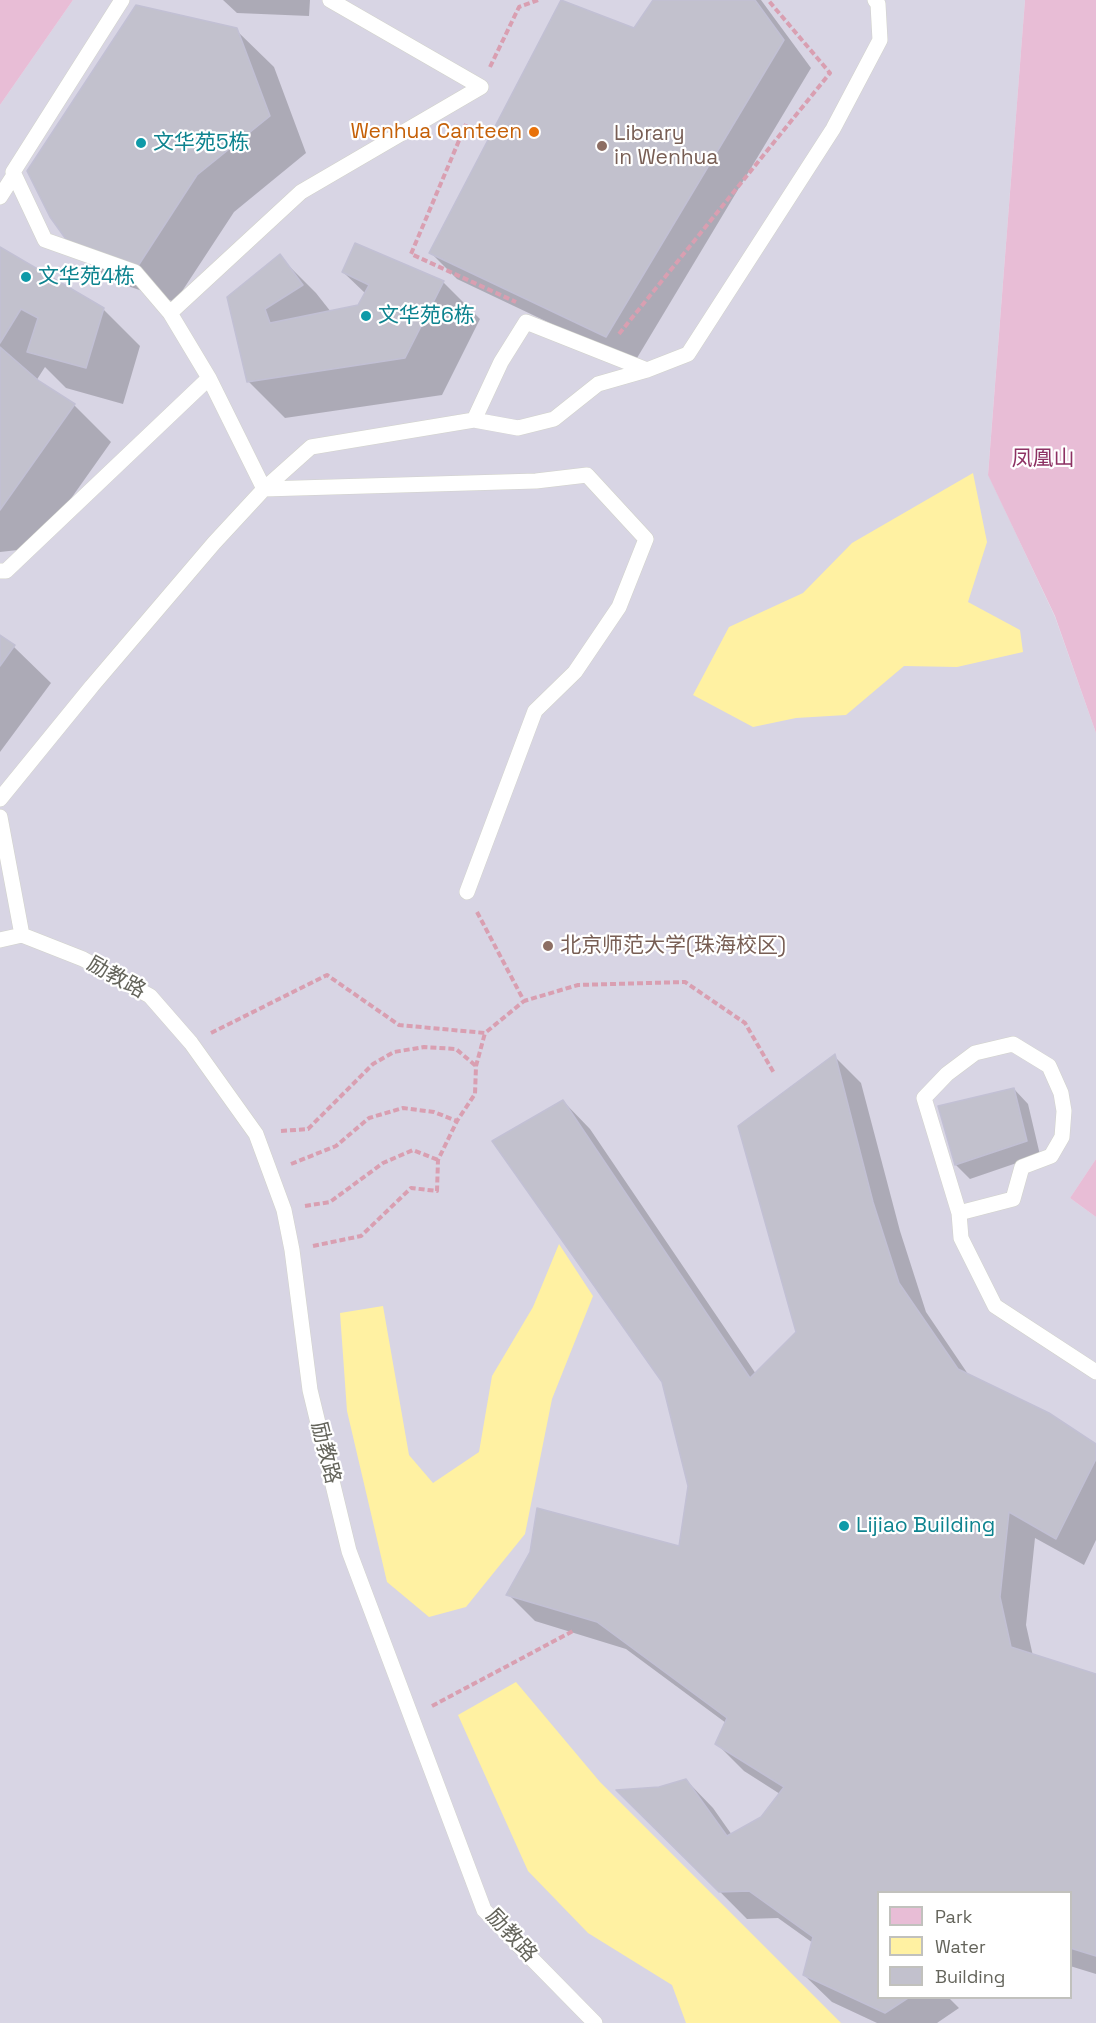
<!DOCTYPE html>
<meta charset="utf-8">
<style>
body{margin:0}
#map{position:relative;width:1096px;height:2023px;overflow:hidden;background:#e5e3ef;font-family:"Space Grotesk",sans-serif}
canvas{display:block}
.legend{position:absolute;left:877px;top:1891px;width:195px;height:108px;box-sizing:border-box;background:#fff;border:2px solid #c1c1bd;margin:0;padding:8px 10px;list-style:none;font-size:18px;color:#64645b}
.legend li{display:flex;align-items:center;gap:12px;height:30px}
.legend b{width:30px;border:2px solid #c1c1bd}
</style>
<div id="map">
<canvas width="1096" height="2023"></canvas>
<ul class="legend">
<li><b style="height:16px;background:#e8bdd6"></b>Park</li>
<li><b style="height:16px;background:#fff1a2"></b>Water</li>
<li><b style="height:16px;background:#c2c1cd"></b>Building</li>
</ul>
</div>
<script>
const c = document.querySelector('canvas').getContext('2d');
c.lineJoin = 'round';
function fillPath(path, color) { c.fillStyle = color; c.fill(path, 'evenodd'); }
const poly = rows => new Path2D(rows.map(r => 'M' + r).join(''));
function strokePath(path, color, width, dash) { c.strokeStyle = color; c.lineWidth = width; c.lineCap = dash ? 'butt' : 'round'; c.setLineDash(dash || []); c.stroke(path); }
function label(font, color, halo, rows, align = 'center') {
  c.font = font + ' "Space Grotesk","Noto Sans SC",sans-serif'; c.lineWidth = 4.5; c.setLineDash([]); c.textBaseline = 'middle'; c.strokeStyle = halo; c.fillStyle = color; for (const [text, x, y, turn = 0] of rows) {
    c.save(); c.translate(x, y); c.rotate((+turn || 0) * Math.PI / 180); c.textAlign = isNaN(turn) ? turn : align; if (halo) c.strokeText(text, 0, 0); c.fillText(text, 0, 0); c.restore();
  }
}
const education = poly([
 [73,0,1025,0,988,474,1055,617,1096,733,1096,1159,1070,1198,1096,1217,1096,2023,0,2023,0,105],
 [878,1892,1070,1892,1070,1998,878,1998]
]);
const green = poly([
 [0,0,73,0,0,105],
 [1025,0,1096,0,1096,733,1055,616,988,475],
 [1096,1159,1096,1217,1070,1198]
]);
const water = poly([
 [973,473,987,542,968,602,1020,630,1023,652,957,667,904,666,846,715,796,718,753,727,693,695,729,627,803,593,852,543],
 [559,1244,593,1296,552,1399,525,1534,466,1607,429,1617,387,1582,347,1411,340,1313,383,1306,409,1455,433,1483,479,1452,492,1376,533,1307],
 [516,1682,600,1782,841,2023,686,2023,672,1985,588,1933,528,1871,458,1715]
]);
const shadow = poly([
 [223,0,310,0,309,16,237,13],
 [655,0,761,0,811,68,634,363,457,279,430,252,635,30],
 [236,30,274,67,306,153,234,212,175,302,107,279,69,241],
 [0,249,103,309,140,346,123,404,66,388,45,367,36,381,74,405,111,442,36,548,0,552],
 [279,256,316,293,331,312,359,307,366,294,343,272,443,282,480,319,442,395,285,418,248,381,229,297],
 [0,637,14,647,51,683,0,752],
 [834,1056,861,1083,900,1231,926,1312,970,1377,1096,1446,1096,1540,1084,1565,1035,1538,1026,1625,1033,1656,1096,1675,1096,1974,1070,1966,1070,1892,878,1892,878,1998,949,1998,959,2008,937,2023,877,2023,832,2002,804,1975,813,1943,778,1918,747,1919,620,1791,659,1788,686,1780,713,1808,732,1835,762,1818,780,1794,744,1771,717,1744,726,1723,626,1649,535,1621,508,1594,680,1547,689,1486,664,1381,563,1101,590,1129,756,1374,798,1333],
 [1014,1089,1028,1104,1040,1155,970,1179,956,1165]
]);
const building = poly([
 [561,0,634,28,653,0,755,0,784,40,606,337,429,253,561,0],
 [136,5,237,28,270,116,197,175,138,266,68,242,50,217,27,171,136,5],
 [355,243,444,281,405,358,247,382,227,297,280,254,303,285,265,309,270,323,358,305,369,285,342,272,355,243],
 [0,247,104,308,86,368,27,352,38,318,21,309,0,343,0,247],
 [0,347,39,381,75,404,0,510,0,347],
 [0,635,15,645,0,666,0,635],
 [835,1054,873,1202,899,1283,958,1369,1049,1413,1096,1444,1096,1459,1056,1539,1009,1512,1000,1597,1011,1647,1096,1674,1096,1956,1070,1948,1070,1892,878,1892,878,1998,908,1998,885,2013,803,1975,813,1937,749,1891,719,1892,616,1790,659,1787,686,1779,727,1836,761,1817,784,1787,715,1744,727,1718,597,1622,506,1595,530,1552,537,1508,679,1546,688,1486,662,1382,492,1141,563,1100,750,1378,796,1332,738,1126,835,1054],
 [1014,1088,1027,1141,955,1165,938,1106,1014,1088]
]);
const path = poly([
 [490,67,519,7,538,0],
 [466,124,411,254,516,302],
 [619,334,830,73,768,0],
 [477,912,524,1001,578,985,685,982,745,1023,774,1073],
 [211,1033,327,975,399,1025,485,1033,524,1001],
 [281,1131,308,1129,373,1064,394,1052,424,1047,456,1049,476,1066],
 [291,1164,336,1146,369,1118,403,1108,434,1112,457,1121],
 [305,1206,330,1202,383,1163,413,1150,438,1160],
 [313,1246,361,1236,411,1188,437,1191,438,1160,457,1121,475,1094,476,1066,485,1033],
 [432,1706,573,1631]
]);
const lane = poly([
 [122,0,13,172,45,240,135,272,170,313],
 [330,0,481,87,301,192,170,313,209,378,264,489,311,447,474,420,501,362,526,322,647,370],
 [0,197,14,175],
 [474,420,518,428,554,419,598,384,647,370,688,354,833,129,880,40,878,4,875,0],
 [0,571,6,571,209,378],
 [0,799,92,686,214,543,264,489,536,481,587,475,646,539,619,607,575,672,535,711,467,892],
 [0,817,22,935,0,940],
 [22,935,83,959,150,996,191,1043,256,1134,284,1210,292,1250,310,1390,349,1551,484,1910,595,2023],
 [959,1213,1013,1199,1022,1167,1051,1156,1062,1137,1064,1111,1061,1093,1049,1066,1013,1044,975,1053,947,1074,924,1098,959,1213,961,1238,995,1306,1096,1372]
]);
const markers = [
 [534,132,6,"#e8710a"],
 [141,143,6,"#0f9aa8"],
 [602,146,6,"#8d6e63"],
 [26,277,6,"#0f9aa8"],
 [366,316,6,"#0f9aa8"],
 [548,946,6,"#8d6e63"],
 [844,1526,6,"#0f9aa8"]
];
const foodNames = [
 ["Wenhua Canteen",522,132]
];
const educationNames = [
 ["Library",614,134],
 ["in Wenhua",614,158],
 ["北京师范大学(珠海校区)",560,946]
];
const cultureNames = [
 ["文华苑5栋",153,143],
 ["文华苑4栋",38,277],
 ["文华苑6栋",378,316],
 ["Lijiao Building",856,1526]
];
const parkNames = [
 ["凤凰山",1043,459]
];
const streetNames = [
 ["励教路",116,978,29],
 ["励教路",325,1453,76],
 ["励教路",511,1936,47]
];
fillPath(education, '#d8d5e4');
fillPath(green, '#e8bdd6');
fillPath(water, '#fff1a2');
fillPath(shadow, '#0003');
fillPath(building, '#c2c1cd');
strokePath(building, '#c2c0d4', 1.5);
strokePath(lane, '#d2d3cb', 16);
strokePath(path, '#d99fb1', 4, [6, 3]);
strokePath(lane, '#fff', 15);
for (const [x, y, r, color] of markers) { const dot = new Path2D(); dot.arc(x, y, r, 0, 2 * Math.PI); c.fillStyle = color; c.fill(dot); strokePath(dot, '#fff', 2); }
label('21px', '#c56008', '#fff', foodNames, 'right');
label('21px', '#785e54', '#fff', educationNames, 'left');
label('21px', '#0d838f', '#fff', cultureNames, 'left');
label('21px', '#8d3163', '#fff', parkNames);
label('21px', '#64645b', '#fff', streetNames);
</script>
